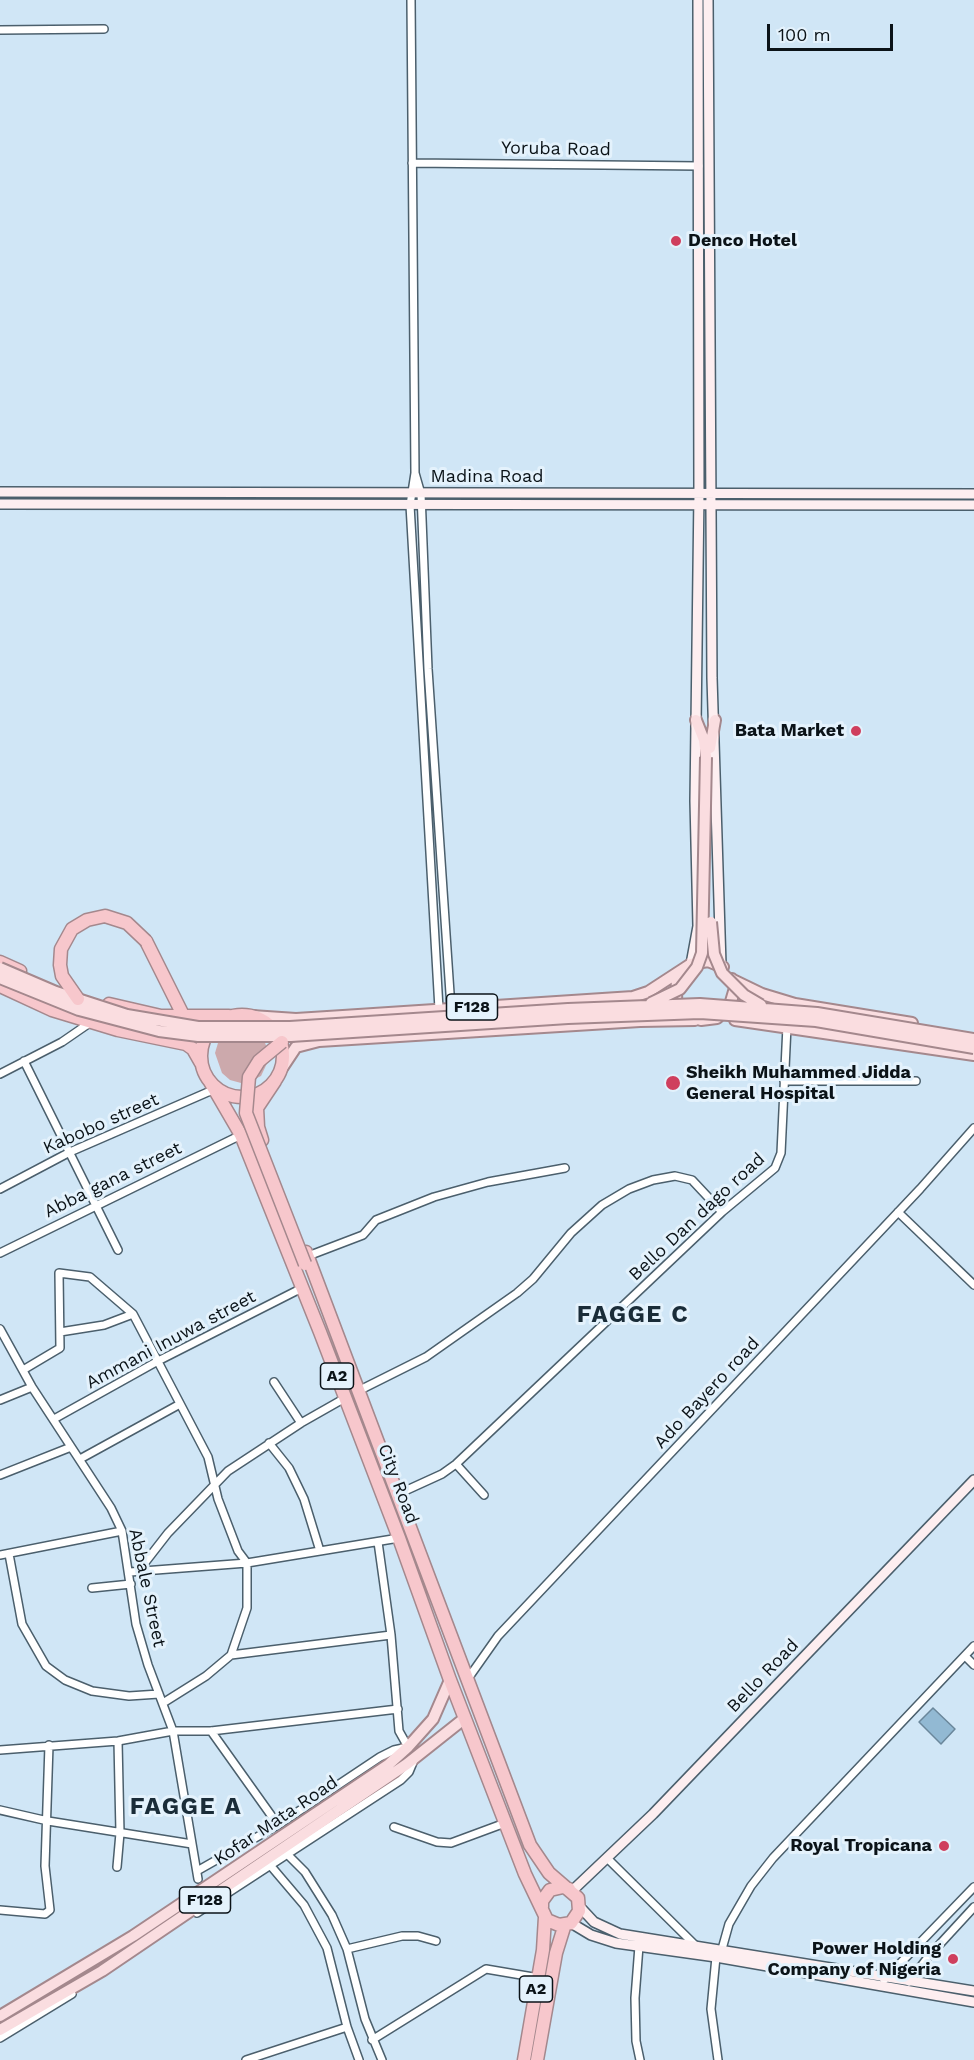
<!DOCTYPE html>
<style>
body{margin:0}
#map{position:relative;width:974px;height:2060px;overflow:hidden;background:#d0e6f6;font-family:"Work Sans",sans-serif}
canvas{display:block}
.scale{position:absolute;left:767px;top:24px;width:126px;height:27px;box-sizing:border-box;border:3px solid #0b1318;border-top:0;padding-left:8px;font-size:18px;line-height:21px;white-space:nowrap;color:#0b1318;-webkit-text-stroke:4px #e4f2fc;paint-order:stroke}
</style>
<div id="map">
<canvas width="974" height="2060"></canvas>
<div class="scale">100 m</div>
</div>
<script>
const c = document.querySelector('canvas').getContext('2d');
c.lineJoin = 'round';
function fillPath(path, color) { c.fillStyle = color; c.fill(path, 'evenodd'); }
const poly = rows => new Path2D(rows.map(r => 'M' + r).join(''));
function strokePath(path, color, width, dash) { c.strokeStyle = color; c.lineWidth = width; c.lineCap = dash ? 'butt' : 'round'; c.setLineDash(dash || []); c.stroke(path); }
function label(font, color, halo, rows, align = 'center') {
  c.font = font + ' "Work Sans",sans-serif'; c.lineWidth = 6; c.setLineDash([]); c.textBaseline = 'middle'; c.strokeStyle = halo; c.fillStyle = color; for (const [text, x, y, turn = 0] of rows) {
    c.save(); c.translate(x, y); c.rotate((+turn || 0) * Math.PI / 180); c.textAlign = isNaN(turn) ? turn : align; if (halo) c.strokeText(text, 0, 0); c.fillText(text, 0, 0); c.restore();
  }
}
const green = poly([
 [225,1035,263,1037,270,1057,261,1076,251,1081,241,1083,230,1080,222,1073,215,1053,218,1043]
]);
const water = poly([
 [933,1708,955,1729,941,1744,919,1722,933,1708]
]);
const street = poly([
 [411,0,415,473],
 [0,30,104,29],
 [412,163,699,166],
 [439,1009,410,505,415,473,421,494,428,669,451,1008],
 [24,1061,118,1250],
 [0,1074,62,1042,91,1022],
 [784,1081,916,1081],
 [0,1189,70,1152,215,1089],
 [898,1212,974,1285],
 [0,1253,243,1134],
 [308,1256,363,1235,376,1220,434,1197,488,1182,565,1168],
 [0,1329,32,1387,111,1508,122,1531,136,1624,148,1665,173,1731,198,1879],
 [60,1332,104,1325,133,1314],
 [23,1370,60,1348,59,1273,90,1277,133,1314,208,1457,218,1499,238,1551,247,1563,247,1608,231,1655,206,1676,163,1703],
 [274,1382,301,1423],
 [358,1391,426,1357,517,1293,533,1279,571,1233,602,1205,629,1189,653,1180,675,1176,692,1180,722,1212],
 [0,1400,32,1387],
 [54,1419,158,1361,302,1288],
 [269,1443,289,1468,304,1499,320,1551],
 [80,1459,180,1404],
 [456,1464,484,1495],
 [0,1475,71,1447],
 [396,1495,442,1474,456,1464,722,1212,775,1168,781,1153,787,1026],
 [9,1554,22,1624,46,1666,65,1680,92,1691,129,1696,159,1694],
 [0,1555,122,1531],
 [140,1569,168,1533,228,1471,301,1423,345,1398],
 [130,1572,247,1563,399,1538],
 [92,1588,131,1584],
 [231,1655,391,1635],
 [965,1656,974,1665],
 [467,1680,498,1636,920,1189,974,1128],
 [211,1731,278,1825],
 [0,1750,118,1741,173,1731,211,1731,398,1709],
 [0,1810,48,1821,192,1844],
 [394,1827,437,1842,451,1843,505,1823],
 [287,1854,305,1872,332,1915,347,1949,365,2019,382,2060],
 [607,1858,695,1945],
 [270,1865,304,1905,327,1948,347,2027,359,2060],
 [117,1867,120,1833,118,1741],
 [197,1871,278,1825,380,1757,394,1750,408,1747,399,1731,391,1635,378,1542],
 [0,1910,45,1914,50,1910,45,1866,49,1745],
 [197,1913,401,1780,409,1772,414,1760],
 [639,1946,635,1998,636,2041,640,2060],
 [347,1949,402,1936,418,1936,436,1941],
 [722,1949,729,1924,751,1886,773,1858,974,1646],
 [716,1957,711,2009,718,2060],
 [884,1980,974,1887],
 [909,1982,928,1957,974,1907],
 [0,2038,72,1994],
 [372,2040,486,1969,539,1978],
 [246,2060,347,2027]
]);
const secondary = poly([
 [708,0,712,678,721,965],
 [0,492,974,494],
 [0,504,974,505],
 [691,964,698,926,695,801,699,493,698,0],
 [572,1891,653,1814,974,1480],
 [580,1907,594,1922,620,1934,974,1991],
 [571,1923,591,1935,616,1943,716,1957,974,2002]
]);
const primary = poly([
 [696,720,704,740,706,757],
 [710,748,715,720],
 [684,969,677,978,676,1000,690,1016,701,1020,717,1018,730,1005,735,988,732,979],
 [733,980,762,994,795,1004,912,1023],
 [252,1016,296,1019,343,1016,633,997,648,992,691,964,708,961,723,967],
 [735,1020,974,1055],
 [282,1068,296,1047,319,1041,640,1021,695,1020],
 [0,2016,133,1936,388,1765,408,1747,433,1719,450,1680],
 [0,2030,102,1971,407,1764,465,1718]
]);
const highway = poly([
 [146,941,187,1023],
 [0,962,20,971],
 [0,986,52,1010,118,1030,186,1044,193,1049,201,1063],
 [109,1004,161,1016,229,1016],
 '201 1056a41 41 0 1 1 82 0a41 41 0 1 1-82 0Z',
 [209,1080,241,1135,320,1332,399,1538,450,1680,525,1874,547,1920,559,1925,571,1923,579,1911,578,1898,549,1873,530,1845,306,1252],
 [262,1140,258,1127,257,1108,275,1081],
 [542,1907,542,1901,550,1890,563,1887,569,1889],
 [524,2060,543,1950,545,1917],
 [537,2060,556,1953,565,1924]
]);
const primaryBridge = poly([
 [711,922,714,954,722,973,744,995,761,1005],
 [0,968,56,992,127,1015,198,1027,290,1027,568,1009,700,1004,817,1013,974,1039],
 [0,978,79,1010,159,1031,198,1036,291,1036,568,1018,700,1013,816,1021,974,1048],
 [651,1003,680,989,697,967,702,953,706,757]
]);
const highwayBridge = poly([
 [78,999,62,976,60,965,61,949,72,929,87,920,105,916,127,923,146,941],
 [282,1042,259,1061,249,1077,246,1113,305,1264]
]);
const markers = [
 [676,241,6,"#cf3f5e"],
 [856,731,6,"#cf3f5e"],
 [673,1083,8,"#cf3f5e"],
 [944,1846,6,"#cf3f5e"],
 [953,1959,6,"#cf3f5e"]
];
const shields = [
 [472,1007,51],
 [337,1376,33],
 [205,1900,51],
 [536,1989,33]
];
const shieldNames = [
 ["F128",472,1007],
 ["A2",337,1376],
 ["F128",205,1900],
 ["A2",536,1989]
];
const streetNames = [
 ["Yoruba Road",556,149,1],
 ["Madina Road",487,477],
 ["Kabobo street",101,1124,-24],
 ["Abba gana street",113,1180,-26],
 ["Bello Dan dago road",697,1217,-43],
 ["Ammani Inuwa street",171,1340,-28],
 ["Ado Bayero road",707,1393,-47],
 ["City Road",398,1484,69],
 ["Abbale Street",147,1588,78],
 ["Bello Road",763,1676,-46],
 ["Kofar Mata Road",276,1821,-34]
];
const poiNames = [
 ["Denco Hotel",688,241,"left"],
 ["Bata Market",844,731],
 ["Sheikh Muhammed Jidda",686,1073,"left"],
 ["General Hospital",686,1094,"left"],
 ["Royal Tropicana",932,1846],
 ["Power Holding",941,1949],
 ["Company of Nigeria",941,1970]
];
const districtNames = [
 ["FAGGE C",633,1315],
 ["FAGGE A",186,1807]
];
fillPath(green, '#cca9ac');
fillPath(water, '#92b9d3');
strokePath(water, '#6a879b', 1.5);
strokePath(street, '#4b5f6c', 10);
strokePath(secondary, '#4b5f6c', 12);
strokePath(primary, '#a4888d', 14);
strokePath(highway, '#a4888d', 15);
strokePath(street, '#fff', 7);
strokePath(secondary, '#fdeef0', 9);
strokePath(primary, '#fadde0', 10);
strokePath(highway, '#f7c7cc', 12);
strokePath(primaryBridge, '#a4888d', 14, []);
strokePath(highwayBridge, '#a4888d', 15, []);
strokePath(primaryBridge, '#fadde0', 10);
strokePath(highwayBridge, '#f7c7cc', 12);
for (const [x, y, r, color] of markers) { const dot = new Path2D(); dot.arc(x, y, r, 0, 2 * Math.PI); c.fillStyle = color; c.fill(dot); strokePath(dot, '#e4f2fc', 2); }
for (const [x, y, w] of shields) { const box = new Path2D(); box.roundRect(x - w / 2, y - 13, w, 26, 4.5); c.fillStyle = '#e4f2fc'; c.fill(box); strokePath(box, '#0b1318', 1.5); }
label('bold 16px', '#0b1318', null, shieldNames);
label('18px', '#0b1318', '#e4f2fc', streetNames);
label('bold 18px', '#0b1318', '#e4f2fc', poiNames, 'right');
c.letterSpacing = '1.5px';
label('bold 24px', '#1a2c38', '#e4f2fc', districtNames);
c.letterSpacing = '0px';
</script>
